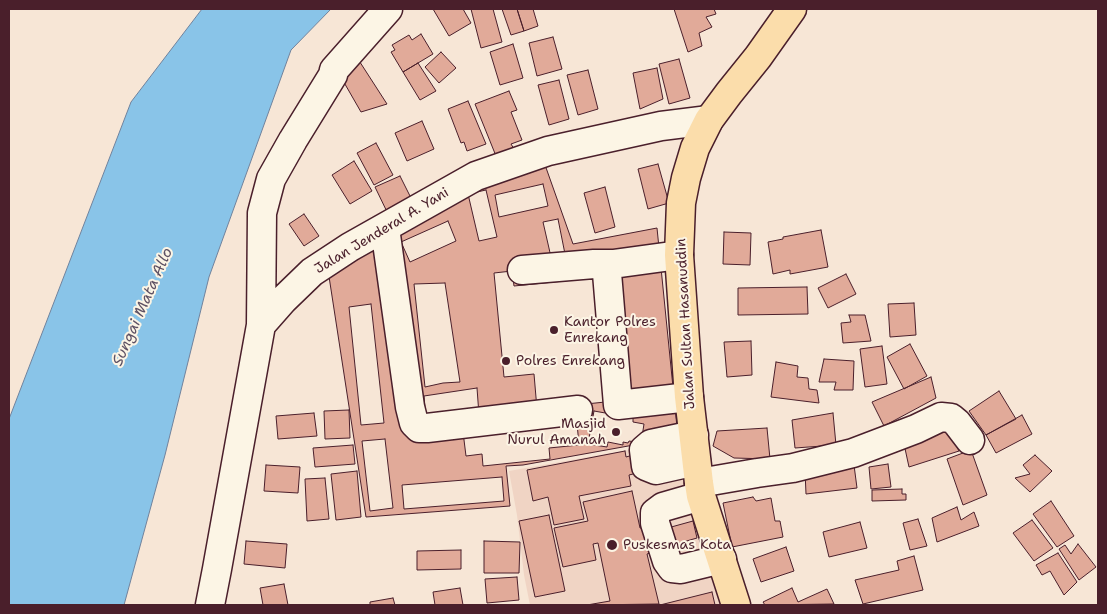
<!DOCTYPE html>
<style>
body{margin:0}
#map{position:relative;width:1107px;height:614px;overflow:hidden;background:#f7e6d6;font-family:"Shantell Sans",sans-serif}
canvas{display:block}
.frame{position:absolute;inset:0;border:10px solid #4a1f2b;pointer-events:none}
</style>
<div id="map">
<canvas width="1107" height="614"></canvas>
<div class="frame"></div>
</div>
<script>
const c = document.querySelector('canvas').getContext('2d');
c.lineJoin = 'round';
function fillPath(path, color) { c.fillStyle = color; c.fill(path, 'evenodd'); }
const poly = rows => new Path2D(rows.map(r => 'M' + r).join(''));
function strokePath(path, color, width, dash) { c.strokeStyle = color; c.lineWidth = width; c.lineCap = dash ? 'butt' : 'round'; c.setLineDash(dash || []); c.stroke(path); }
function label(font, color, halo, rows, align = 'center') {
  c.font = font + ' "Shantell Sans",sans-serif'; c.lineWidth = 4; c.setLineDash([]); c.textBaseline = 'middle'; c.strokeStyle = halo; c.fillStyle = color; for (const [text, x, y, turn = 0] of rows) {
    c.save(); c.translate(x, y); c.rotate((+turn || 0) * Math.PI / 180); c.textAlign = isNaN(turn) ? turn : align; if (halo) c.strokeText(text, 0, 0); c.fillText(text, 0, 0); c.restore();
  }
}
const built = poly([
 [679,441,692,513,724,605,530,605,524,575,517,515,509,471]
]);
const water = poly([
 [202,9,331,9,291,50,209,277,165,455,124,605,9,605,9,419,131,102,202,9]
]);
const building = poly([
 [433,9,463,9,471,23,449,36,433,9],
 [471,9,493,9,502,42,481,48,471,9],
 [502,9,517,9,524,31,511,35,502,9],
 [517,9,533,9,538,26,524,31,517,9],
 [674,9,714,9,716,14,706,17,712,27,699,33,702,46,688,52,674,9],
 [421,34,433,54,403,72,391,52,395,50,392,45,409,35,412,40,421,34],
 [553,37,562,69,537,76,529,43,553,37],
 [513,44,523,78,500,85,490,52,513,44],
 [441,52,456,68,439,83,425,67,441,52],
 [356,56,387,104,361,112,338,72,356,56],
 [679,59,690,98,669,104,659,64,679,59],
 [418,63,436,91,420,100,403,72,418,63],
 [657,68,663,99,640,109,633,73,657,68],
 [588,70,598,109,578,115,567,75,588,70],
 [559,80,569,119,549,125,538,85,559,80],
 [509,91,517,110,511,112,522,140,511,144,514,149,496,156,475,104,509,91],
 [468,101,486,144,467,151,464,142,461,143,448,109,468,101],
 [422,121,434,149,407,161,395,133,422,121],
 [376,143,393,175,374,185,357,153,376,143],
 [354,161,372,191,350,204,332,175,354,161],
 [544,162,573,244,657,228,678,437,523,465,506,466,510,506,366,517,328,270,471,183,544,162],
 [658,164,669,203,648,209,638,169,658,164],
 [400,176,415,206,390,218,375,187,400,176],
 [543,184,548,206,499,217,495,195,543,184],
 [605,187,615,227,595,233,584,193,605,187],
 [486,190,497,237,479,241,468,194,486,190],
 [304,214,319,236,304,246,289,224,304,214],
 [558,219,565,254,551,257,543,222,558,219],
 [448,221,456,241,410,262,401,242,448,221],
 [821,230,828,267,790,274,790,270,773,274,768,242,783,239,783,237,821,230],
 [724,232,751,233,750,265,723,264,724,232],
 [512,271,514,286,604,277,615,401,537,409,534,374,504,377,494,273,512,271],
 [846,274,856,294,828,308,818,288,846,274],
 [445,283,460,382,443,383,425,387,414,284,445,283],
 [807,287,808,314,738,315,738,288,807,287],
 [914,303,916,335,890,337,888,304,914,303],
 [371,304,384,423,361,425,349,307,371,304],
 [849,315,865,315,871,341,843,343,841,323,851,322,849,315],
 [751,341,752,375,727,377,724,342,751,341],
 [910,344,927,376,904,389,887,357,910,344],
 [882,346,887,384,865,387,860,349,882,346],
 [824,359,854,361,853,390,834,390,836,382,819,382,824,359],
 [776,362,798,366,797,377,808,378,809,389,817,390,819,403,771,397,776,362],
 [931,377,936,398,884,426,872,402,931,377],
 [477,388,479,415,426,420,424,396,477,388],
 [999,391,1016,419,986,435,969,411,999,391],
 [349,410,350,438,325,439,324,411,349,410],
 [594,411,633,418,633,422,644,424,641,443,629,441,628,443,623,442,623,445,608,442,607,447,588,444,594,411],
 [314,413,317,436,278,439,276,416,314,413],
 [833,413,836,445,795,448,792,420,833,413],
 [1022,415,1032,434,996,453,986,435,1022,415],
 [577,423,579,445,549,448,550,459,483,466,482,454,466,456,463,432,577,423],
 [946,423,959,451,909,467,904,444,946,423],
 [767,428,770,459,734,458,713,446,717,431,767,428],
 [385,439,393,508,370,511,362,441,385,439],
 [353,445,355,464,315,467,313,448,353,445],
 [971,450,987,495,963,505,947,459,971,450],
 [625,451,626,457,633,455,637,473,629,475,631,486,579,496,584,519,554,525,548,497,533,501,527,470,625,451],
 [1035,455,1052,471,1030,492,1015,478,1030,474,1023,465,1035,455],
 [888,464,891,487,871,489,869,467,888,464],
 [266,465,300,467,298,493,264,491,266,465],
 [854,465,857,488,806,494,805,471,854,465],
 [357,471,361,517,336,520,331,474,357,471],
 [502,477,504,501,404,509,402,485,502,477],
 [325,478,329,519,307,521,305,479,325,478],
 [902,489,902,494,906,494,906,500,872,501,872,490,902,489],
 [632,491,640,528,647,527,653,552,647,554,659,604,587,605,610,601,598,543,593,544,596,560,563,567,554,528,588,521,583,502,632,491],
 [753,497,756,501,771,498,775,521,780,521,783,537,732,547,723,503,753,497],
 [1051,501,1074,536,1057,547,1033,514,1051,501],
 [957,507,961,520,974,512,979,526,937,542,932,518,957,507],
 [549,515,565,591,535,597,519,521,549,515],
 [918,519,927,546,910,550,903,523,918,519],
 [1032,520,1053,548,1034,561,1013,533,1032,520],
 [693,521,697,538,669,546,664,529,693,521],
 [860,522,867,548,829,557,823,532,860,522],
 [246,541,287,544,285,568,244,564,246,541],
 [484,541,520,542,519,573,484,573,484,541],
 [1078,544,1096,567,1079,580,1059,549,1065,545,1071,554,1078,544],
 [786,547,794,571,761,582,753,559,786,547],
 [461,550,461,569,417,570,417,551,461,550],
 [1058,553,1077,582,1064,595,1050,571,1042,575,1036,565,1058,553],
 [914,556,923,590,863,604,855,580,899,570,897,561,914,556],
 [517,577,519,600,487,603,485,579,517,577],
 [284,584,288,605,263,605,260,588,284,584],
 [460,588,463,605,435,605,433,592,460,588],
 [792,588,798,602,827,589,834,604,765,605,763,602,792,588],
 [712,592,715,605,660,605,712,592],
 [393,598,395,605,370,605,370,602,393,598]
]);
const minor = poly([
 [385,228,410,407,414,423,419,428,427,428,578,410],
 [613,264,607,273,618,405,689,397],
 [522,270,594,264,613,264,679,255],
 [261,325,262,213,271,179,293,140,333,75,334,70,388,9],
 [694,435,651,444,644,450,646,466,656,470,696,461],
 [699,483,757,473,793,468,853,453,916,429,941,417,951,418,957,423,970,440],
 [701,496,663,507,655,513,655,523,667,561,672,568,681,569,722,559],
 [210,605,217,569,261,325,283,300,312,272,350,247,476,176,548,151,661,126,709,120]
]);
const highway = poly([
 [736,605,701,496,699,483,689,397,679,255,681,203,686,178,695,148,709,120,729,93,758,57,792,9]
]);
const markers = [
 [554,330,5,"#4a1f2b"],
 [506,361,5,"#4a1f2b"],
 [616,432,5,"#4a1f2b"],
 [612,545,6,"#4a1f2b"]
];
const streetNames = [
 ["Jalan Jenderal A. Yani",382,231,-31],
 ["Jalan Sultan Hasanuddin",686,324,-93]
];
const poiNames = [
 ["Kantor Polres",564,322],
 ["Enrekang",564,338],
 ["Polres Enrekang",516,361],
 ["Masjid",606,424,"right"],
 ["Nurul Amanah",606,440,"right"],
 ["Puskesmas Kota",623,545]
];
const waterNames = [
 ["Sungai Mata Allo",143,307,-66]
];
fillPath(built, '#f0d4c4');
fillPath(water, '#89c4e8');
strokePath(water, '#70829c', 1);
fillPath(building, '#e1aa99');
strokePath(building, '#4a1f2b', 1);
strokePath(minor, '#4a1f2b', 31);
strokePath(highway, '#4a1f2b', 31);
strokePath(minor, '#fcf5e5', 28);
strokePath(highway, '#fbddab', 28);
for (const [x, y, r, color] of markers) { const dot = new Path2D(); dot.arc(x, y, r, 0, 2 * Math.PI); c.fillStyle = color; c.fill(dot); strokePath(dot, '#fcf5e5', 2); }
label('14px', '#4a1f2b', '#fcf5e5', streetNames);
label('14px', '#4a1f2b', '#fcf5e5', poiNames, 'left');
label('italic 15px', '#5d5164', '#fcf5e5', waterNames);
</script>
